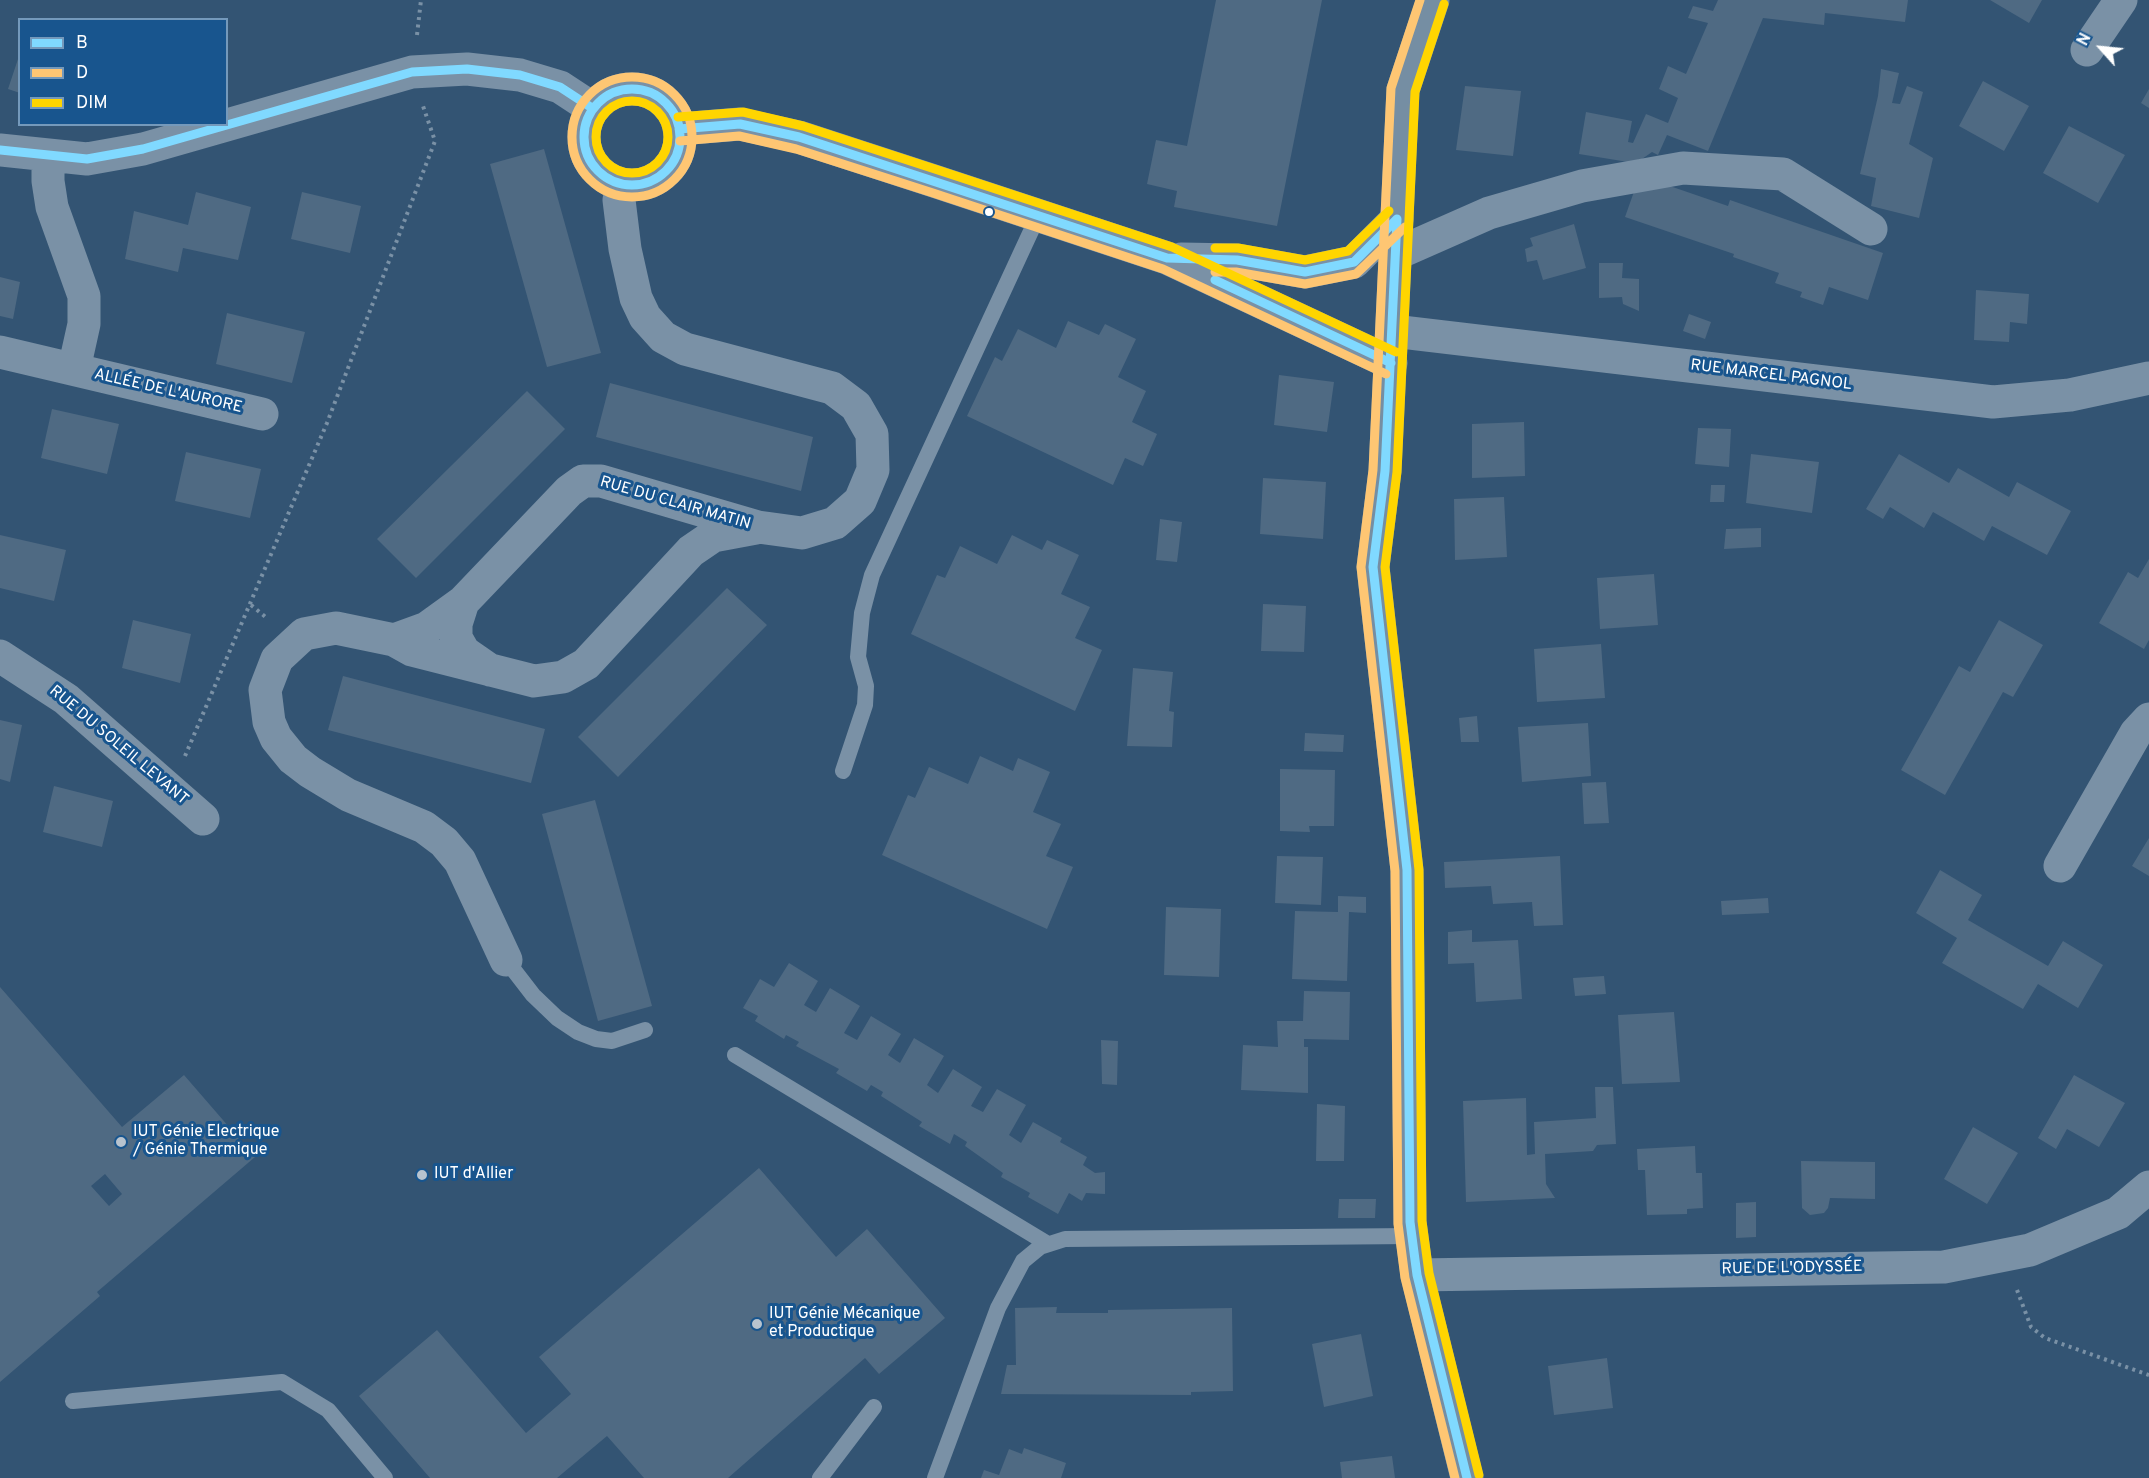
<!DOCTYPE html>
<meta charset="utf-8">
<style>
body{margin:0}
#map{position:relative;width:2149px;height:1478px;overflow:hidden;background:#335473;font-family:Overpass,sans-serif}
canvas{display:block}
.legend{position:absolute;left:18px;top:18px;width:210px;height:108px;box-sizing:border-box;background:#18558e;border:2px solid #7499bb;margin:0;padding:8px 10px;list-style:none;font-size:18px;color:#fff}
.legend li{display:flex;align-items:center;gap:12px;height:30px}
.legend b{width:30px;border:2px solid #7499bb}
.north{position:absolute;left:2071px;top:18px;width:60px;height:60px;-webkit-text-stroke:4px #18558e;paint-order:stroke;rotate:297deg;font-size:16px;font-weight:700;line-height:24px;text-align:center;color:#fff}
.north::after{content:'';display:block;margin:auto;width:21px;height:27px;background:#fff;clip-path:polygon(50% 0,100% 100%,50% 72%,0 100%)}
</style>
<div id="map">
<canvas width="2149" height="1478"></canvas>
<ul class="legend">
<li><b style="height:8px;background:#80d9ff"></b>B</li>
<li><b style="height:8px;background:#fec673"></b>D</li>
<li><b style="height:8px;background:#ffd500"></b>DIM</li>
</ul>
<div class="north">N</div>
</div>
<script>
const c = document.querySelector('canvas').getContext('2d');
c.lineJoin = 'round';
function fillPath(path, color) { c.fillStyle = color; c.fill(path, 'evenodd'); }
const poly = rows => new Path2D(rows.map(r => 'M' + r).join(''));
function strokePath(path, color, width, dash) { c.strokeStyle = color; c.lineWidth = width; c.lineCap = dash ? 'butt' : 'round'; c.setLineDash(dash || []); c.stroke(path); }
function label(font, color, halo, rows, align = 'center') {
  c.font = font + ' Overpass,sans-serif'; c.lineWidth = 6; c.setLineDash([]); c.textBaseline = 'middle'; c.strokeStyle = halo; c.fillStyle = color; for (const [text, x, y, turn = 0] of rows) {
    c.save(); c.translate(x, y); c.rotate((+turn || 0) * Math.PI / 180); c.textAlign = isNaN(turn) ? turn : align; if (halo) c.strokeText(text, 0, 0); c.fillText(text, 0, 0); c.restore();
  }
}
const building = poly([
 [1216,0,1322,0,1277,226,1174,207,1177,191,1147,184,1156,140,1187,146],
 [1718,0,1908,0,1905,22,1825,13,1824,25,1763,18,1708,151,1667,135,1658,155,1652,152,1642,159,1628,162,1579,154,1586,112,1632,121,1628,142,1633,143,1646,114,1668,123,1678,98,1659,89,1668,66,1686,74,1708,23,1688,18,1693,6,1713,11],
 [1990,0,2042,0,2029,23],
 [19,56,20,56,20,93,8,89],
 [1881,69,1899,73,1892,103,1900,104,1907,86,1923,92,1909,144,1933,158,1919,218,1871,206,1876,178,1860,174,1878,96],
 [1983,81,2029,106,2004,151,1959,126],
 [1465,86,1521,91,1513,156,1456,150],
 [2149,89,2149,108,2141,103],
 [2069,126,2125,155,2098,203,2043,173],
 [544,149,601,353,547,367,490,164],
 [1661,183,1728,206,1730,200,1883,253,1868,300,1829,287,1823,305,1800,297,1802,292,1775,283,1779,273,1733,257,1734,254,1625,217,1636,186],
 [196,192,251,207,238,260,183,248,178,272,125,259,134,211,188,225],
 [302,192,361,206,350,253,291,239],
 [1574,224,1586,268,1543,280,1537,260,1527,262,1525,249,1533,246,1530,238],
 [1599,263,1623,263,1622,278,1639,279,1639,311,1623,304,1622,297,1599,298],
 [0,277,20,282,13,319,0,316],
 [1976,290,2029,294,2027,324,2010,322,2009,342,1974,340],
 [227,313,305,332,292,383,216,364],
 [1689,314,1711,322,1705,339,1683,331],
 [1068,321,1099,335,1105,324,1136,339,1118,377,1146,391,1132,422,1157,434,1143,466,1125,458,1113,485,967,416,995,357,1002,361,1018,329,1056,348],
 [1279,375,1334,382,1327,432,1274,425],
 [610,383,813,437,801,491,596,437],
 [527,391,565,429,416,578,377,539],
 [52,409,119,424,107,474,41,458],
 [1524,422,1525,476,1472,478,1472,424],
 [1698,428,1731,429,1729,467,1695,464],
 [186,452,261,469,250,518,175,501],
 [1751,454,1819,462,1812,513,1746,503],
 [1899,454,1949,483,1958,468,2009,497,2017,482,2071,511,2047,555,1992,526,1984,541,1933,512,1924,528,1890,507,1883,519,1866,509],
 [1263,478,1326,482,1323,539,1260,534],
 [1711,485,1725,485,1724,502,1710,502],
 [1504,497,1507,557,1455,560,1454,499],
 [1160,519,1182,522,1177,562,1156,560],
 [1761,528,1761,547,1724,549,1726,529],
 [0,535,66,550,54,601,0,588],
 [1012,535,1042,550,1047,540,1079,555,1061,594,1090,607,1075,638,1102,650,1075,711,911,634,937,575,945,578,960,546,997,564],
 [2149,559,2149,640,2144,649,2099,623,2128,572,2138,578],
 [1654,574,1658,625,1600,629,1597,578],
 [727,588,767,625,618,777,578,737],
 [1263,604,1306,606,1304,652,1261,651],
 [133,620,191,634,180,683,122,668],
 [1999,620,2043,645,2013,697,2003,692,1945,795,1901,770,1959,666,1970,672],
 [1601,644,1605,698,1537,702,1534,649],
 [1133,668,1173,672,1169,711,1174,712,1172,747,1127,746],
 [343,676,545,729,531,783,328,730],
 [1477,716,1479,742,1461,742,1459,718],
 [0,720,22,725,10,782,0,779],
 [1588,723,1591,776,1522,782,1518,727],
 [1305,733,1344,735,1343,752,1304,751],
 [980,756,1013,771,1018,758,1050,772,1033,812,1061,824,1046,856,1073,867,1047,929,882,855,908,795,915,798,929,767,968,784],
 [1280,769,1335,770,1334,826,1309,826,1310,832,1280,831],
 [1606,782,1609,823,1584,824,1582,783],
 [54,786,113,801,102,847,43,832],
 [595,800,652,1006,598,1021,542,814],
 [2149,838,2149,876,2132,866],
 [1277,856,1323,857,1321,905,1275,903],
 [1560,856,1563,925,1534,926,1532,902,1493,904,1491,886,1445,888,1444,862],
 [1940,870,1982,895,1968,920,2048,966,2063,941,2103,965,2078,1008,2038,984,2023,1009,1942,963,1957,938,1916,913],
 [1338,896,1366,897,1366,913,1349,912,1347,981,1292,979,1295,911,1338,912],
 [1768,898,1769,913,1722,915,1721,901],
 [1166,907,1221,909,1219,977,1164,975],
 [1472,930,1472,942,1518,940,1522,999,1476,1002,1474,963,1448,964,1448,932],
 [789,963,818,981,804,1005,816,1012,830,988,860,1006,844,1033,857,1040,871,1016,901,1034,888,1055,900,1063,914,1038,944,1056,927,1085,938,1093,953,1069,982,1087,971,1106,983,1112,997,1089,1026,1105,1009,1135,1021,1143,1033,1122,1062,1138,1060,1142,1087,1157,1083,1165,1095,1173,1105,1172,1105,1194,1086,1193,1082,1201,1069,1193,1058,1214,1028,1197,1030,1193,1001,1177,1003,1173,965,1146,967,1142,954,1134,950,1144,919,1126,922,1122,881,1096,883,1092,871,1085,867,1091,836,1073,839,1069,796,1046,799,1042,786,1035,784,1039,755,1021,758,1016,743,1008,760,979,774,987],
 [1604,976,1606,994,1575,996,1573,978],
 [0,987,122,1127,184,1075,255,1157,97,1292,100,1296,0,1382],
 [105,1174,122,1194,109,1206,91,1186],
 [1304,991,1350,992,1349,1040,1304,1039,1304,1047,1308,1047,1308,1093,1241,1090,1243,1045,1278,1047,1277,1021,1303,1021],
 [1674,1012,1680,1082,1622,1084,1618,1015],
 [1101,1040,1118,1041,1117,1085,1102,1084],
 [2074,1075,2125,1103,2099,1147,2067,1129,2056,1149,2038,1138],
 [1595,1087,1613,1087,1616,1144,1597,1145,1593,1151,1545,1154,1546,1184,1555,1198,1466,1202,1463,1101,1526,1098,1527,1155,1535,1154,1534,1122,1596,1118],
 [1317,1104,1345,1106,1344,1161,1316,1161],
 [1973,1127,2018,1153,1987,1204,1944,1179],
 [1695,1146,1696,1173,1702,1173,1703,1208,1687,1209,1687,1214,1647,1215,1645,1170,1638,1170,1637,1149],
 [1801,1161,1875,1162,1875,1199,1830,1198,1828,1208,1824,1213,1810,1215,1802,1208],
 [759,1168,836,1257,867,1229,945,1318,879,1374,865,1358,728,1478,644,1478,607,1436,557,1478,430,1478,359,1396,437,1330,526,1433,571,1394,539,1357],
 [1339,1199,1376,1199,1375,1218,1338,1218],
 [1756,1202,1756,1237,1736,1238,1736,1203],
 [1057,1307,1056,1313,1108,1313,1108,1310,1232,1308,1233,1391,1191,1392,1191,1395,1001,1394,1007,1365,1016,1365,1015,1308],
 [1361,1334,1373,1396,1324,1407,1312,1344],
 [1607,1358,1613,1408,1554,1415,1548,1366],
 [1024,1448,1066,1463,1061,1478,981,1478,984,1470,999,1475,1009,1449,1022,1454],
 [1392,1456,1395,1478,1342,1478,1340,1462]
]);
const path = poly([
 [417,35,421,0],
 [251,605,268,619],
 [185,756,327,423,435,141,423,106],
 [2017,1290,2031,1327,2045,1338,2149,1375]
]);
const service = poly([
 [843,771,865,705,866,686,858,657,862,613,872,575,1038,216],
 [506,960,533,995,557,1018,578,1032,596,1039,612,1041,645,1030],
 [735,1055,1048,1244],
 [73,1401,282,1382,328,1410,385,1478],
 [820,1478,874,1407],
 [935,1478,998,1308,1023,1261,1040,1247,1065,1239,1412,1236]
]);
const minor = poly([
 [2087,50,2121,0],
 '584 137a48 48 0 1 1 96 0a48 48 0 1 1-96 0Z',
 [679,129,740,124,799,137,937,182,1167,258,1391,363],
 [0,150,87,159,143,149,412,72,467,69,520,75,560,87,592,108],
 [48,157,48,181,52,207,84,296,84,324,74,369],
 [1396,254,1489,213,1582,186,1683,168,1783,174,1871,229],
 [1181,259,1237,260,1305,272,1354,262,1397,219],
 [1393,331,1993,402,2070,395,2149,378],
 [0,352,262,414],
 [394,640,427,628,463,602],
 [0,656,66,699,203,819],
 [490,670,464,652,456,638,456,624,463,602,569,491,583,481,601,481,758,527,802,533,835,523,860,501,873,470,872,434,856,406,832,388,685,349,663,337,645,317,636,298,625,249,619,200,622,184],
 [2060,866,2136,733,2149,719],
 [506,960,460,861,444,842,424,827,348,795,310,772,293,759,276,738,269,722,265,690,277,659,304,634,336,628,394,640,412,650,534,681,563,677,586,664,691,551,713,536,756,528],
 [1417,1275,1944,1267,2030,1250,2118,1213,2149,1187]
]);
const secondary = poly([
 [1433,0,1403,90,1385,471,1373,567,1407,870,1410,1222,1417,1275,1467,1478]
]);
const bus1 = poly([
 '584 137a48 48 0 1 1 96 0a48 48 0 1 1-96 0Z',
 [679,129,740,124,799,137,1167,258,1237,260,1305,272,1354,262,1397,219],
 [0,150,87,159,143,149,412,72,467,69,520,75,560,87,592,108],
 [1397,219,1385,471,1373,567,1407,870,1410,1222,1417,1275,1467,1478],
 [1215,280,1391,363]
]);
const bus2 = poly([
 [1420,0,1391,88,1373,470,1361,567,1395,871,1398,1224,1405,1278,1455,1478],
 '572 137a60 60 0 1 1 120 0a60 60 0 1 1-120 0Z',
 [680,141,739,136,796,149,933,193,1163,269,1386,374],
 [1215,272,1236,272,1305,284,1356,274,1405,227]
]);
const bus3 = poly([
 [1444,4,1415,92,1397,472,1385,567,1419,870,1422,1221,1429,1273,1479,1475],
 '596 137a36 36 0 1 1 72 0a36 36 0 1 1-72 0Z',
 [678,117,743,112,803,126,941,171,1172,247,1396,352],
 [1215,248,1238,248,1305,260,1348,251,1389,211]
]);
const markers = [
 [989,212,5,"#fff"],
 [121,1142,6,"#b8c3ce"],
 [422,1175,6,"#b8c3ce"],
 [757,1324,6,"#b8c3ce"]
];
const streetNames = [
 ["RUE MARCEL PAGNOL",1771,376,7],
 ["ALLÉE DE L'AURORE",168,392,13],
 ["RUE DU CLAIR MATIN",675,504,16],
 ["RUE DU SOLEIL LEVANT",118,746,40],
 ["RUE DE L'ODYSSÉE",1792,1269,-1]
];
const poiNames = [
 ["IUT Génie Electrique",133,1133],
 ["/ Génie Thermique",133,1151],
 ["IUT d'Allier",434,1175],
 ["IUT Génie Mécanique",769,1315],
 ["et Productique",769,1333]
];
fillPath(building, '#4f6a83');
strokePath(path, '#7a91a6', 4, [3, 4.5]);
strokePath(service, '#7a91a6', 16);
strokePath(minor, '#7a91a6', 33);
strokePath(secondary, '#758ea3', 33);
strokePath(bus1, '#80d9ff', 9);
strokePath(bus2, '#fec673', 9);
strokePath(bus3, '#ffd500', 9);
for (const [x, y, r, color] of markers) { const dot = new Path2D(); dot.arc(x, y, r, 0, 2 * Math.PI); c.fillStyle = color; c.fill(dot); strokePath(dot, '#18558e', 2); }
label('16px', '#fff', '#18558e', streetNames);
label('16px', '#fff', '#18558e', poiNames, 'left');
</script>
